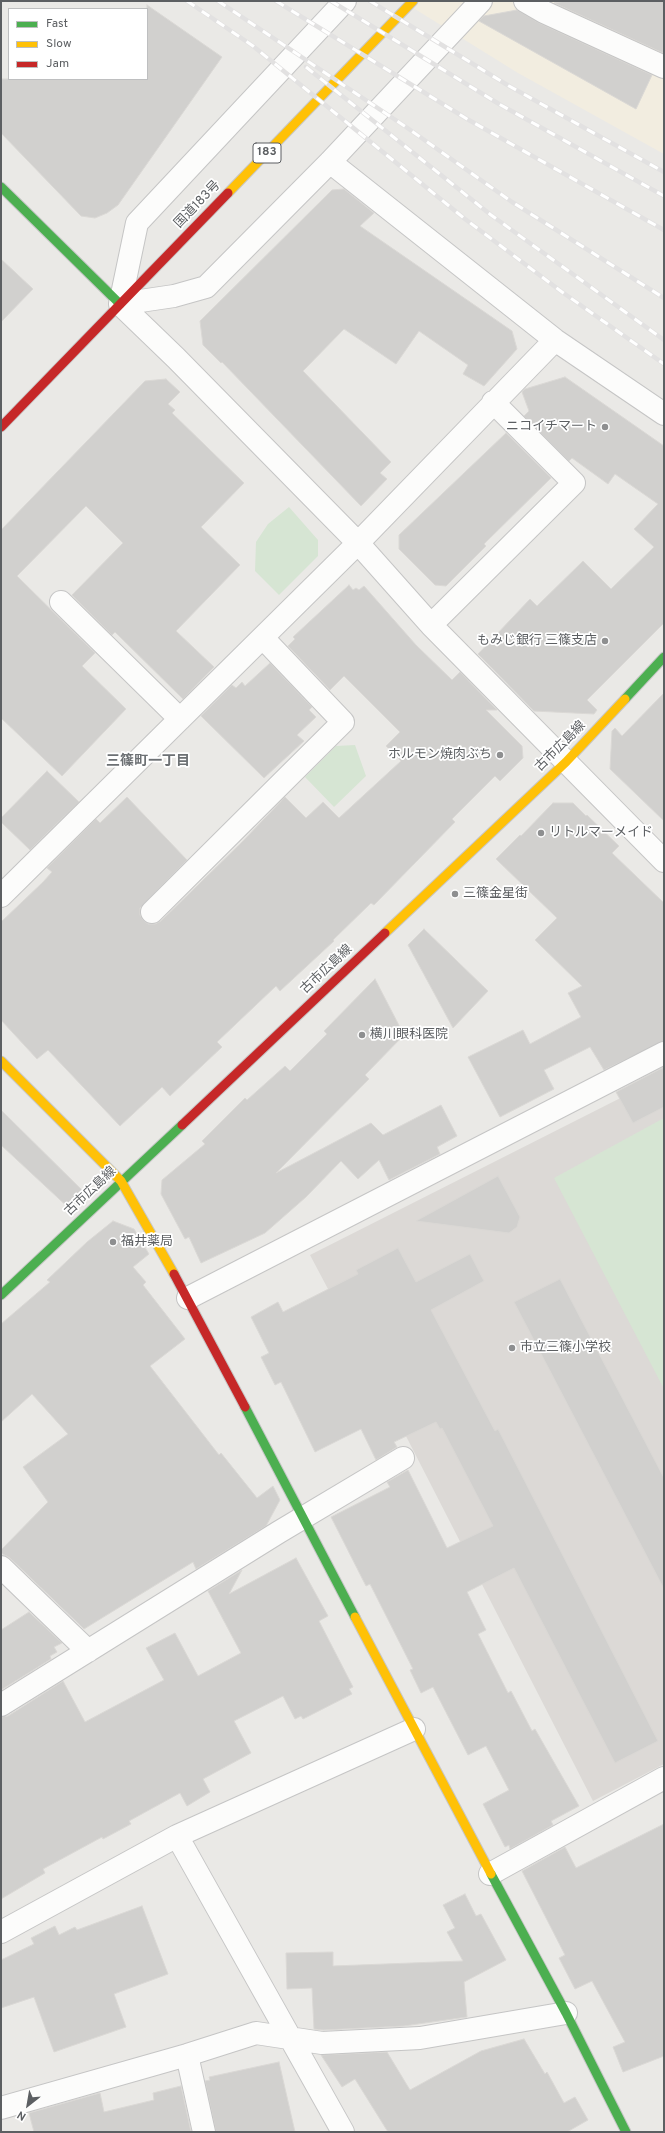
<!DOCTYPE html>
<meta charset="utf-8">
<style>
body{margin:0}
#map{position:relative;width:665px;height:2133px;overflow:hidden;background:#eae9e6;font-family:Overpass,sans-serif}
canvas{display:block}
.frame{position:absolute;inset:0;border:2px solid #5c5f62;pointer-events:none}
.legend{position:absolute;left:8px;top:8px;width:140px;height:72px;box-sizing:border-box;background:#fff;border:1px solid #bebfc0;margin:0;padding:5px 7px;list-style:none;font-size:12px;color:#5c5f62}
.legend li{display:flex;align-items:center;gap:8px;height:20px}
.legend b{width:20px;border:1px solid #bebfc0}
.north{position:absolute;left:8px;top:2085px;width:40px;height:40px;-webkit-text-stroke:3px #fff;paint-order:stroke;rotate:211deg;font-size:11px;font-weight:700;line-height:16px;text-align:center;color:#5c5f62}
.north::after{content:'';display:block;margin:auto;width:14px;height:18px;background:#5c5f62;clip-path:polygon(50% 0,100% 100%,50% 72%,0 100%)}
</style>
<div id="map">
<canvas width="665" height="2133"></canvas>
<div class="frame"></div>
<ul class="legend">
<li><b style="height:5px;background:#4caf50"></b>Fast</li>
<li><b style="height:5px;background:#ffc107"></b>Slow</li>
<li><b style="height:5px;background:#c62828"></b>Jam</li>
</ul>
<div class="north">N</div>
</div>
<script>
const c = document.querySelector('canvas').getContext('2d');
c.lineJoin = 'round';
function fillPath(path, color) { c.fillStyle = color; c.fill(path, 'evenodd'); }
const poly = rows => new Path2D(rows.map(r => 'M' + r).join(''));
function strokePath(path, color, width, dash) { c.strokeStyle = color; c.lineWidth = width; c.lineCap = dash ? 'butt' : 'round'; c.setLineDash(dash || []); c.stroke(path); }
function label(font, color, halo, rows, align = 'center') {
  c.font = font + ' Overpass,"Noto Sans JP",sans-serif'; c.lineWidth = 3.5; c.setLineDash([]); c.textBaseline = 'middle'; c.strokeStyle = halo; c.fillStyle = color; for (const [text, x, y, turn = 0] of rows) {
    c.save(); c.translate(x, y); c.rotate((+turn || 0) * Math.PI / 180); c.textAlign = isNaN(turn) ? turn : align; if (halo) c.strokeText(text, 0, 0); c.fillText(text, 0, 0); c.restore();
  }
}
const commercial = poly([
 [402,1,664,1,664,154,518,73]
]);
const education = poly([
 [664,1076,664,1764,593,1801,408,1440,310,1255]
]);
const green = poly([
 [289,507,318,540,318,556,279,595,255,571,256,542,268,524],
 [355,745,366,776,334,807,305,777,336,746],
 [664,1118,664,1389,554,1178]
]);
const building = poly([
 [565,1,664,1,663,53,554,3,565,1],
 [147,5,222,57,118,205,107,213,95,218,81,216,1,133,1,79,147,79,147,5],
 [517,10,539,23,652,75,636,109,479,21,484,16,517,10],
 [344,189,374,213,360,226,512,331,517,349,484,386,463,374,468,365,419,331,396,364,344,329,303,371,391,462,380,473,387,479,361,506,222,362,221,363,203,345,200,321,332,190,344,189],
 [1,259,33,289,1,322,1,259],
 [565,377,664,446,664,623,587,700,597,710,594,714,534,711,478,654,530,599,537,606,583,561,611,589,654,547,634,529,658,504,615,474,608,484,572,458,569,461,524,416,529,411,522,392,525,389,565,377],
 [166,379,180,392,168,404,175,410,172,413,244,483,201,527,240,565,176,631,214,667,183,699,115,632,112,635,72,595,123,543,86,506,17,576,95,653,82,666,126,709,62,776,1,718,1,530,145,381,166,379],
 [506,433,551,478,484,544,486,546,446,586,435,585,399,549,399,535,506,433],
 [349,585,353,590,356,588,359,590,364,586,416,645,452,680,460,672,497,710,486,710,522,746,523,758,500,781,495,776,452,819,455,822,374,905,371,903,333,940,334,941,280,991,276,986,217,1042,222,1047,170,1096,162,1087,120,1126,48,1050,37,1059,1,1020,1,922,43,882,52,872,47,868,96,819,100,823,127,797,187,860,140,908,140,915,143,920,148,924,155,924,161,921,242,842,285,797,306,818,323,802,339,818,401,761,386,746,400,732,344,676,330,690,288,646,295,639,293,637,349,585],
 [270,663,312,707,309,710,316,717,297,735,304,741,264,778,201,716,232,685,236,688,242,682,245,686,270,663],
 [664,693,664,821,610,769,612,731,615,728,622,736,664,693],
 [47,771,79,802,30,850,1,822,1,818,47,771],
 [553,803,573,803,586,816,587,815,619,846,612,853,664,903,664,1041,604,1070,590,1047,544,1070,554,1089,500,1117,468,1057,523,1030,530,1044,581,1017,568,993,582,986,535,940,557,918,496,859,520,835,521,836,553,803],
 [424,929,488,991,453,1028,408,945,424,929],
 [375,979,404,1035,365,1075,369,1079,276,1173,371,1123,383,1135,441,1105,457,1136,437,1147,440,1154,389,1180,379,1160,358,1179,341,1161,306,1197,265,1233,201,1263,189,1237,185,1239,161,1194,162,1180,205,1144,202,1141,245,1098,247,1100,285,1066,290,1071,327,1034,324,1031,375,979],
 [664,1067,664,1107,633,1123,616,1092,664,1067],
 [1,1110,88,1196,72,1211,1,1145,1,1110],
 [498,1176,520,1217,517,1227,509,1233,416,1221,498,1176],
 [113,1221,134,1229,149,1254,133,1267,146,1282,143,1285,185,1339,150,1366,219,1455,221,1453,257,1498,273,1486,280,1500,266,1526,196,1569,193,1562,84,1629,10,1558,1,1553,1,1550,48,1502,23,1467,68,1434,32,1394,1,1422,1,1324,50,1282,47,1280,87,1242,113,1221],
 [398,1248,416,1282,470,1254,484,1281,431,1310,495,1431,498,1429,658,1741,615,1763,514,1568,467,1592,486,1630,478,1634,508,1693,511,1691,532,1731,535,1729,579,1806,551,1821,553,1825,510,1849,509,1845,505,1847,483,1804,509,1790,486,1746,468,1755,433,1687,421,1693,410,1670,413,1669,370,1584,366,1586,331,1517,390,1487,387,1482,408,1470,447,1548,493,1526,442,1428,440,1429,436,1422,394,1442,397,1447,376,1460,361,1429,315,1452,281,1382,275,1385,261,1357,269,1353,251,1317,278,1302,283,1312,358,1274,356,1270,398,1248],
 [560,1279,664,1478,664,1589,514,1302,560,1279],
 [296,1558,328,1616,319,1621,353,1687,349,1689,352,1694,303,1719,301,1716,295,1719,283,1696,234,1721,251,1753,203,1779,210,1792,187,1806,180,1793,129,1821,131,1824,103,1839,102,1837,43,1869,45,1873,1,1899,1,1717,8,1716,63,1681,85,1722,164,1680,146,1648,175,1633,198,1676,241,1653,208,1591,242,1570,229,1594,296,1558],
 [29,1612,62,1643,54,1647,57,1652,50,1656,51,1659,1,1690,1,1630,29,1612],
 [664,1824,664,2056,623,2072,613,2047,625,2042,592,1981,575,1989,559,1958,565,1955,522,1871,565,1847,576,1868,664,1824],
 [465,1894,476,1916,481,1914,506,1960,464,1982,467,2017,404,2026,323,2030,314,2029,312,1988,287,1989,286,1953,333,1952,333,1966,463,1961,447,1932,455,1928,443,1905,465,1894],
 [142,1906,168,1974,114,1994,126,2027,54,2052,34,1997,1,2008,1,1960,34,1944,31,1938,55,1926,59,1935,75,1927,77,1930,142,1906],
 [524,2039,545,2074,547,2072,564,2103,575,2097,588,2120,567,2132,388,2132,355,2079,342,2087,321,2055,387,2052,410,2090,481,2051,524,2039],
 [279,2062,295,2132,216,2132,205,2081,210,2080,209,2077,279,2062],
 [181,2086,191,2132,34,2132,29,2113,100,2093,104,2112,154,2100,153,2093,181,2086]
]);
const street = poly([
 [525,1,544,12,664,67],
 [330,162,555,340,664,414],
 [120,304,176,358,358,543,431,625,664,861],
 [120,304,174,296,206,287,330,162,481,1],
 [120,304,137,223,345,1],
 [61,602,180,719],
 [431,625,574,483,493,402],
 [1,896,358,543,555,340],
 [152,912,343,722,263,638],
 [188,1298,664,1053],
 [1,1567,88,1651],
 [1,1705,279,1532,403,1458],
 [177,1836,343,2132],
 [490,1874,664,1778],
 [1,1932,177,1836,414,1729],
 [187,2055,204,2132],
 [1,2108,187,2055,256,2033,322,2043,420,2038,566,2013]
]);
const fast = poly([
 [1,187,120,304],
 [625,699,664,657],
 [1,1295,182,1125],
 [245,1407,355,1617],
 [491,1874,566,2013,626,2132]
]);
const slow = poly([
 [228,193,413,1],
 [385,933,566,762,625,699],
 [1,1061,121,1181,174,1274],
 [355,1617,491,1874]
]);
const jam = poly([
 [1,427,228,193],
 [182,1125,385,933],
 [174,1274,245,1407]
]);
const rail = poly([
 [187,1,253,46,465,219,562,292,664,364],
 [218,1,406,127,512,202,664,298],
 [276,1,467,119,664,230],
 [331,1,499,104,664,196],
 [370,1,509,86,664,172],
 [306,67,491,215,664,340]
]);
const markers = [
 [605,427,4,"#8e8f90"],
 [605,641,4,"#8e8f90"],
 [500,755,4,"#8e8f90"],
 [541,833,4,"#8e8f90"],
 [455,894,4,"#8e8f90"],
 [362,1035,4,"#8e8f90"],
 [113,1242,4,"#8e8f90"],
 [512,1348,4,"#8e8f90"]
];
const shields = [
 [267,153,28]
];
const shieldNames = [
 ["183",267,153]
];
const streetNames = [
 ["国道183号",198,205,-46],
 ["古市広島線",561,747,-45],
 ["古市広島線",327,970,-43],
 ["古市広島線",91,1192,-43]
];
const poiNames = [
 ["ニコイチマート",597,427,"right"],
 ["もみじ銀行 三篠支店",597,641,"right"],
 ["ホルモン焼肉ぶち",492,755,"right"],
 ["リトルマーメイド",549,833],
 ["三篠金星街",463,894],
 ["横川眼科医院",370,1035],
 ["福井薬局",121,1242],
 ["市立三篠小学校",520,1348]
];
const neighbourhoodNames = [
 ["三篠町一丁目",148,762]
];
fillPath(commercial, '#f2ede0');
fillPath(education, '#dcd9d6');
fillPath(green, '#d6e5d3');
fillPath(building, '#d1d0ce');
strokePath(building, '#dad8d5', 1);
strokePath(street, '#c5c5c5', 24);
strokePath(fast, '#c7c7c7', 11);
strokePath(slow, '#c7c7c7', 11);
strokePath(jam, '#c7c7c7', 11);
strokePath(street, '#fcfcfb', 22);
strokePath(fast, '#4caf50', 9);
strokePath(slow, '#ffc107', 9);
strokePath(jam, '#c62828', 9);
strokePath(rail, '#e2e1e1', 4.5);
strokePath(rail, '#fff', 3, [9]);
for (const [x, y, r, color] of markers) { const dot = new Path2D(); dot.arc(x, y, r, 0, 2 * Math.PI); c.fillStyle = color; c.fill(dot); strokePath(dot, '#fff', 1.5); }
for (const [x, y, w] of shields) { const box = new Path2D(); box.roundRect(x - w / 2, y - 10, w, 20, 3); c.fillStyle = '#fff'; c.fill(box); strokePath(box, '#5c5f62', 1); }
label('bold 12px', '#5c5f62', null, shieldNames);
label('13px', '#5c5f62', '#fff', streetNames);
label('13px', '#5c5f62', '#fff', poiNames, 'left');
label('bold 14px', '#6d7174', '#fff', neighbourhoodNames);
</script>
